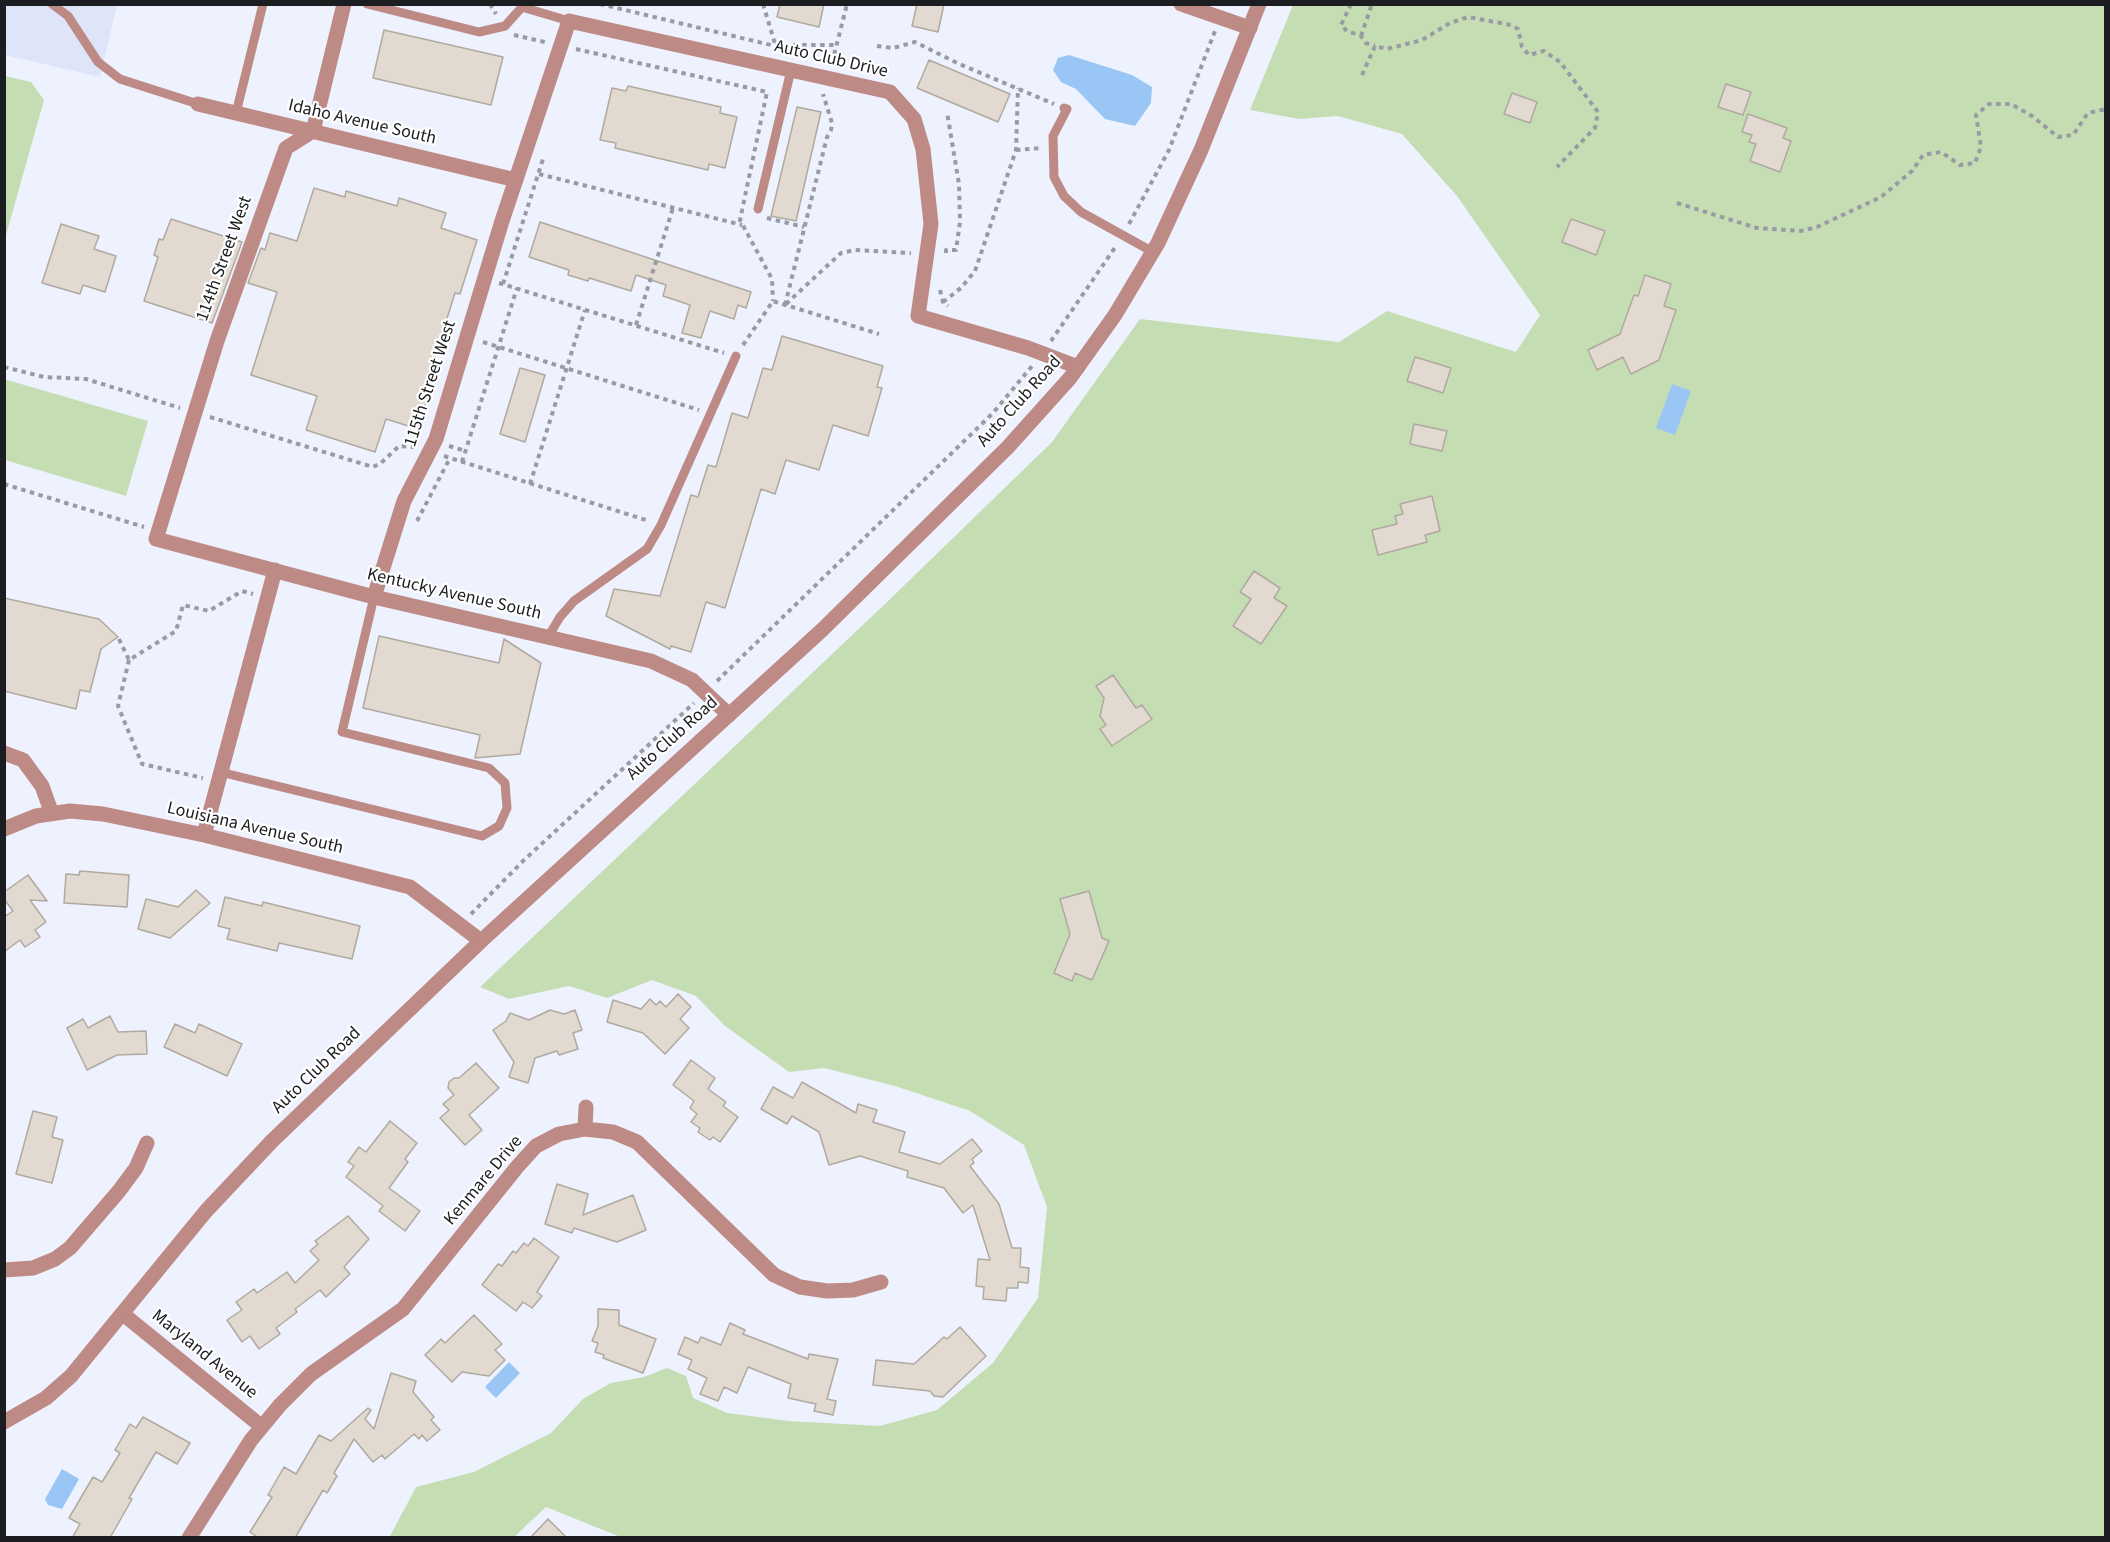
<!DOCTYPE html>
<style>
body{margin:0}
#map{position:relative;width:2110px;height:1542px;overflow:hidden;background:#eef2fe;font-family:"Source Sans 3",sans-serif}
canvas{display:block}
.frame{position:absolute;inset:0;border:6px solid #1c1d21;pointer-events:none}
</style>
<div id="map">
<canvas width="2110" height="1542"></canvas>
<div class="frame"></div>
</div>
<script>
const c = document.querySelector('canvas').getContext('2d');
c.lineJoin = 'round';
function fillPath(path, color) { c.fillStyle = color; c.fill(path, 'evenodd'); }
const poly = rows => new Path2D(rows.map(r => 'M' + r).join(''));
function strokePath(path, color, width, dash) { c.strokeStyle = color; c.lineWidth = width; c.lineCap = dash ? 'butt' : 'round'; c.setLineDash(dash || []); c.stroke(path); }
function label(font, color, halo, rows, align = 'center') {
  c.font = font + ' "Source Sans 3",sans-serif'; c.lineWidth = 4.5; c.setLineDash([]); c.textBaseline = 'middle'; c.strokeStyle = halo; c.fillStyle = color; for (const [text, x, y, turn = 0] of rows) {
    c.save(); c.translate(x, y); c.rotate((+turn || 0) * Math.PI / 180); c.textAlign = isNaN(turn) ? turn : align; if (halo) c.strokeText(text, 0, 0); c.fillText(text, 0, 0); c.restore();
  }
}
const built = poly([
 [5,5,117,5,100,77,5,55]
]);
const green = poly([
 [1293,5,2105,5,2105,1537,623,1538,546,1507,514,1537,389,1538,416,1487,474,1472,551,1433,583,1399,611,1383,644,1377,667,1368,686,1376,693,1398,727,1413,789,1421,880,1426,937,1410,993,1363,1038,1298,1047,1207,1024,1145,970,1111,895,1086,824,1068,789,1072,725,1026,696,996,652,980,607,998,569,986,509,999,480,987,885,604,1052,442,1140,319,1339,342,1387,311,1516,352,1540,315,1457,196,1402,134,1338,116,1299,119,1250,110],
 [5,76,31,82,44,100,5,239],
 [4,379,148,421,126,496,5,460]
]);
const water = poly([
 [1069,55,1132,75,1152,87,1151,103,1135,126,1105,119,1076,89,1061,82,1053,70,1058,58],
 [1672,384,1691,391,1675,435,1656,428],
 [509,1362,520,1373,496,1398,485,1387],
 [62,1469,79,1479,62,1509,48,1505,45,1499]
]);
const building = poly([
 [780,4,824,4,819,27,777,17,780,4],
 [917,4,944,4,938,32,912,26,917,4],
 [384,30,503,57,491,105,373,78,384,30],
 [929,60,1010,94,998,122,917,88,929,60],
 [1726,84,1751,92,1743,115,1718,107,1726,84],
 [628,86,721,107,720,113,737,117,725,168,709,164,708,170,615,148,616,143,600,140,612,88,626,91,628,86],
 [1512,93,1537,102,1530,123,1504,114,1512,93],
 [797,107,821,112,796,221,771,216,797,107],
 [1748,114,1787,128,1783,138,1791,141,1780,172,1750,161,1756,144,1749,142,1752,135,1742,132,1748,114],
 [314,188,345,197,346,191,397,206,399,198,446,213,441,228,477,240,460,294,455,293,434,360,439,361,418,429,386,419,375,452,306,430,317,396,251,375,277,292,248,283,261,248,265,250,270,233,297,241,314,188],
 [171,219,242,242,212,323,144,301,158,257,154,255,159,239,163,240,171,219],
 [1571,219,1605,231,1596,255,1562,242,1571,219],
 [540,222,751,292,746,308,738,305,734,319,710,311,701,338,682,333,690,305,663,296,666,285,636,275,631,291,589,278,588,281,568,275,569,270,529,257,540,222],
 [61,224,99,236,94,249,116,256,105,292,83,285,80,294,42,283,61,224],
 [1645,275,1671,284,1664,306,1676,310,1659,360,1631,374,1623,357,1597,370,1588,350,1620,334,1634,295,1638,296,1645,275],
 [782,336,883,366,877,387,882,388,868,436,833,425,819,470,786,460,775,494,761,489,725,608,706,602,691,652,671,646,670,649,606,616,614,589,660,596,691,495,698,497,708,465,716,467,732,413,748,418,763,368,772,370,782,336],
 [1415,357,1451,368,1443,393,1407,381,1415,357],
 [520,368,545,375,525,442,500,434,520,368],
 [1414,424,1447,431,1442,451,1410,444,1414,424],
 [1432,496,1440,531,1425,535,1427,542,1378,555,1372,530,1397,524,1395,516,1403,514,1400,504,1432,496],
 [1254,571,1280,588,1274,598,1287,606,1261,644,1233,626,1251,599,1240,592,1254,571],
 [4,598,99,619,118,637,101,649,90,692,80,690,76,709,4,691,4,598],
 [379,636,499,663,504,639,541,663,520,754,475,758,480,735,363,708,379,636],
 [1113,675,1136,708,1142,705,1152,719,1112,746,1100,729,1106,725,1100,716,1104,698,1096,686,1113,675],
 [80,871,129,875,127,907,64,903,66,874,79,875,80,871],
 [28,875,47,901,30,900,46,922,35,930,40,937,25,947,20,940,4,952,4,917,13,911,4,899,4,892,28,875],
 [196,890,210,903,170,938,138,929,146,899,178,907,196,890],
 [1089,891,1102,938,1109,941,1092,980,1075,973,1072,981,1054,973,1070,934,1060,899,1089,891],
 [225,897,262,906,263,902,360,926,352,959,279,943,277,951,227,939,230,929,218,926,225,897],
 [678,994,691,1007,680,1019,689,1028,665,1054,643,1033,607,1022,613,1000,641,1009,650,999,656,1005,660,1001,666,1007,678,994],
 [550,1010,564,1014,575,1010,582,1030,573,1033,578,1049,559,1055,557,1051,535,1058,528,1083,509,1077,514,1062,493,1030,506,1021,510,1013,529,1020,550,1010],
 [110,1016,118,1032,146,1031,147,1054,117,1055,87,1070,67,1028,83,1019,88,1028,110,1016],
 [175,1024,195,1033,199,1024,242,1044,227,1076,164,1047,175,1024],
 [691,1060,715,1078,708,1089,726,1102,723,1106,738,1117,720,1142,713,1137,710,1140,698,1132,700,1128,691,1122,697,1114,690,1108,694,1101,673,1085,691,1060],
 [476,1063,499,1088,469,1115,482,1130,465,1145,440,1118,449,1110,443,1104,454,1095,448,1088,449,1082,454,1078,459,1078,476,1063],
 [802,1082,856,1113,858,1104,877,1110,873,1122,905,1132,899,1152,940,1164,972,1139,982,1151,972,1159,974,1163,970,1166,999,1204,1012,1248,1021,1248,1020,1267,1029,1268,1028,1283,1018,1282,1018,1288,1007,1288,1006,1301,983,1299,984,1287,976,1286,978,1259,990,1260,973,1205,963,1213,944,1188,907,1177,908,1171,860,1156,829,1165,819,1132,792,1116,787,1124,761,1109,773,1087,793,1098,802,1082],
 [33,1111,57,1117,52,1137,63,1140,52,1183,16,1174,33,1111],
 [390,1121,417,1143,405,1159,408,1162,389,1188,420,1211,405,1231,379,1211,383,1206,346,1177,354,1166,348,1162,359,1147,366,1152,390,1121],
 [557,1184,588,1194,583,1215,633,1195,646,1230,617,1242,574,1228,572,1233,545,1224,557,1184],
 [348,1216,369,1239,344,1267,350,1274,326,1297,320,1290,295,1309,297,1312,276,1328,280,1334,259,1349,250,1336,242,1342,227,1320,242,1310,236,1302,254,1289,257,1293,287,1272,295,1283,319,1260,310,1251,318,1244,315,1241,348,1216],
 [534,1238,559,1257,537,1292,542,1296,532,1308,523,1302,516,1311,482,1285,498,1264,502,1266,513,1251,516,1253,524,1243,528,1246,534,1238],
 [598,1309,619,1310,619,1325,656,1339,643,1373,603,1358,604,1355,595,1352,598,1343,592,1341,598,1326,598,1309],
 [474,1315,502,1344,495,1350,505,1360,489,1376,462,1372,452,1382,425,1355,441,1339,445,1343,474,1315],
 [730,1323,745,1330,743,1334,808,1359,809,1354,838,1359,827,1399,836,1401,833,1415,814,1411,816,1404,788,1398,791,1384,748,1367,737,1393,724,1387,718,1401,700,1394,707,1378,688,1369,692,1360,678,1354,685,1337,698,1343,701,1337,721,1345,730,1323],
 [960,1327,986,1356,943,1397,934,1396,930,1391,873,1385,876,1360,914,1364,944,1337,947,1339,960,1327],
 [391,1373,416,1381,413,1392,434,1417,431,1420,440,1430,427,1441,422,1435,419,1439,414,1434,385,1459,382,1455,373,1462,354,1439,334,1473,337,1476,327,1493,323,1490,295,1538,259,1538,250,1532,272,1497,268,1495,284,1467,296,1474,319,1435,331,1441,368,1408,371,1410,365,1419,374,1429,391,1373],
 [143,1417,190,1443,177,1464,156,1452,129,1498,132,1499,110,1538,72,1538,80,1524,69,1518,93,1477,102,1482,120,1453,115,1450,130,1424,136,1428,143,1417],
 [548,1519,567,1538,530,1538,548,1519]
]);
const path = poly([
 [490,4,496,14],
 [600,4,771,45,837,45],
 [763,4,776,47],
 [1351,4,1341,25,1347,31,1361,36,1366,43,1375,46],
 [514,35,545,42],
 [1361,36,1372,4],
 [877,46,893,48,915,42,957,63,1054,104],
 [576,49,767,92,740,220,772,279,773,301],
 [832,63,847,4],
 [1362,75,1375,46,1387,49,1422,40,1450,23,1468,17,1511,25,1518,29,1522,47,1529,55,1544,51,1560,62,1598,112,1595,128,1557,167],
 [1016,150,1042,148],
 [539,174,742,225],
 [1677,203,1757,228,1801,231,1817,227,1881,197,1912,171,1923,155,1941,152,1960,165,1975,163,1981,147,1976,115,1989,104,2011,104,2032,116,2058,137,2073,135,2088,113,2106,109],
 [767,218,804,227],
 [1129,224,1169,150,1215,31],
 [946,253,946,250,956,250,960,222,959,184,947,112],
 [499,283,724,353],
 [503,284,543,159],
 [940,290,943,302,948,306],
 [943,302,961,288,975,271,1016,150,1018,88],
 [786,304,841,253,855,250,911,253],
 [785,305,827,137,831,130,832,123,823,94],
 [636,325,673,208],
 [1051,341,1116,246],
 [483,342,699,410],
 [743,345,773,301,879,334],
 [438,347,447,350],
 [4,367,44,377,86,379,180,408],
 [210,417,373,467,381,463,399,446,414,447],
 [449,446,466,451],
 [444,456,649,521],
 [462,462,517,288],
 [4,484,144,527],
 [530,484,585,310],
 [417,521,450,458],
 [119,639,129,660,176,631,183,605,209,611,242,591,253,594],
 [129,660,118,706,142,764,203,778],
 [717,681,993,413,1032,366],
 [471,914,523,861,694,703]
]);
const service = poly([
 [52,4,68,16,98,62,120,79,198,104],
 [367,4,479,32,505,26,522,7],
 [523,4,522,7,569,21],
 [1064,108,1067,109,1053,136,1054,177,1064,196,1081,212,1153,252],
 [236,113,263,4],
 [758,209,791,70],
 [548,637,560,617,574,601,647,549,661,525,736,356],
 [220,772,482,836,499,826,507,808,505,783,489,768,342,732,374,597]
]);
const minor = poly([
 [344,4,313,131,286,148,217,341,156,539,374,597,651,661,692,680,729,715],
 [1181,4,1250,28],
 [198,104,516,180],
 [374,597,404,501,436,439,502,221,569,21,890,92,914,119,923,149,931,224,918,316,1028,348,1078,367],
 [4,753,23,760,42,786,52,814],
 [4,829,36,816,70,811,103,814,204,835,410,887,481,941],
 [204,835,275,570],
 [585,1129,586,1107],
 [4,1270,33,1268,55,1259,70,1248,119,1191,136,1168,147,1143],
 [123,1314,261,1426],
 [189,1538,251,1440,280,1405,311,1374,403,1309,517,1167,536,1146,559,1134,585,1129,613,1132,637,1142,774,1275,800,1287,827,1291,853,1290,881,1282]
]);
const tertiary = poly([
 [4,1422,46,1398,71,1376,206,1211,272,1141,481,941,822,630,1008,447,1070,378,1115,315,1158,243,1201,150,1259,4]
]);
const streetNames = [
 ["Auto Club Drive",831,60,13],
 ["Idaho Avenue South",362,123,13],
 ["114th Street West",225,259,-70],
 ["115th Street West",431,384,-72],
 ["Auto Club Road",1020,402,-48],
 ["Kentucky Avenue South",454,595,13],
 ["Auto Club Road",673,739,-42],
 ["Louisiana Avenue South",255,829,13],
 ["Auto Club Road",317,1071,-44],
 ["Kenmare Drive",484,1181,-50],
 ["Maryland Avenue",204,1355,39]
];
fillPath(built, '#dfe5f8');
fillPath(green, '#c5ddb3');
fillPath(water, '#99c6f5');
fillPath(building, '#e2dad0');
strokePath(building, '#b0a99f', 1.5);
strokePath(path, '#999ba4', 4, [4.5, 4.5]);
strokePath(service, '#be8a86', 9);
strokePath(minor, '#be8a86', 15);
strokePath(tertiary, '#be8a86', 15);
label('18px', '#1c1d21', '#fff', streetNames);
</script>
